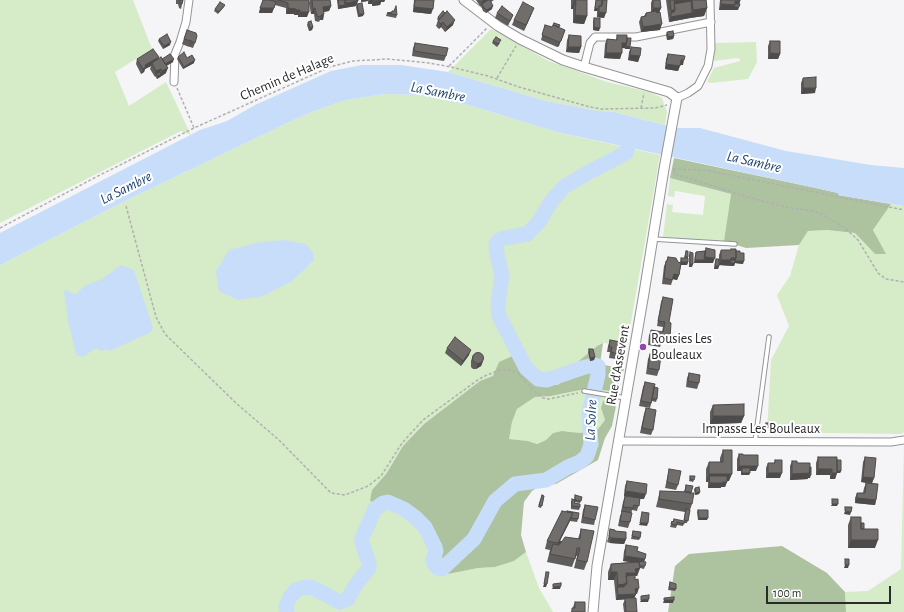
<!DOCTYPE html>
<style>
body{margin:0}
#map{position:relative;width:904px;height:612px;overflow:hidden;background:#f5f4f7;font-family:"Alegreya Sans",sans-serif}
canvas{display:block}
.scale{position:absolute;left:766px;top:586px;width:125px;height:18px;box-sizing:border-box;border:2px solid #2b2a2b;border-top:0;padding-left:5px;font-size:12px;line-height:14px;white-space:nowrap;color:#2b2a2b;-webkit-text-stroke:3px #fff;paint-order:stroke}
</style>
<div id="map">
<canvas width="904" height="612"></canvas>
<div class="scale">100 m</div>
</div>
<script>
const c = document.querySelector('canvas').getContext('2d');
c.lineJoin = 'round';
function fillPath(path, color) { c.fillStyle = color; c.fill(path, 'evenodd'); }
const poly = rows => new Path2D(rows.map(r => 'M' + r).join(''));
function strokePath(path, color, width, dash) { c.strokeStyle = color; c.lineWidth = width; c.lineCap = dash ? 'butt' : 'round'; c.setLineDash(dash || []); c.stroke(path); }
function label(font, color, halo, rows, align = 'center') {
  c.font = font + ' "Alegreya Sans",sans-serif'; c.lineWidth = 4; c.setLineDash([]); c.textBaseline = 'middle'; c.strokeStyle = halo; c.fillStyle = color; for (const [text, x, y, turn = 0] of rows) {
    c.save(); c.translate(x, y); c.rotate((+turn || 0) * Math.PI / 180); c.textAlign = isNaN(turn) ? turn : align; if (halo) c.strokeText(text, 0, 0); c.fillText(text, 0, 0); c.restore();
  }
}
const green = poly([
 [0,0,133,0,152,49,115,72,129,106,166,82,191,135,181,131,0,223],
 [491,29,549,61,607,82,650,92,662,98,667,112,665,125,614,112,598,111,546,101,448,72],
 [756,42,757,62,748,79,711,83,707,82,714,68,740,61,740,59,737,58,714,61,715,43],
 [385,94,420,95,468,105,557,132,660,155,627,345,603,343,597,346,580,360,558,385,542,383,527,371,515,356,493,377,480,381,424,424,403,446,386,474,372,490,383,501,388,501,399,505,418,517,426,526,438,545,442,555,444,572,448,574,478,568,495,567,514,561,526,552,539,588,553,612,0,612,0,265,131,198,302,116,339,102,352,99],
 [670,178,731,194,724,241,663,237,667,204,673,205,672,212,703,215,705,196,675,191,674,197,668,196],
 [891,204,904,206,904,432,901,434,767,432,771,360,789,326,777,295,790,276,799,245,808,231,827,230,855,233,875,254,885,254,873,230],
 [590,388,616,392,616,406,611,399,601,409,605,420,598,429,580,433,562,431,553,433,546,440,537,444,528,441,509,439,512,422,517,409,535,397,551,396],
 [904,445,904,612,846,612,845,592,868,591,901,569]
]);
const forest = poly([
 [674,158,816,188,838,193,838,195,891,204,873,230,886,254,875,254,855,233,827,230,808,231,799,245,746,248,724,241,731,194,670,178],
 [603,343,600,364,624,369,616,392,590,388,551,396,535,397,517,409,512,422,509,439,528,441,537,444,546,440,553,433,562,431,580,433,598,429,605,420,601,408,603,401,611,399,616,406,612,426,605,438,598,460,556,484,540,486,532,491,524,502,521,535,526,552,514,561,495,567,478,568,448,574,443,572,442,555,438,545,426,526,418,517,399,505,388,501,383,501,378,504,370,501,372,490,386,474,403,446,424,424,480,381,493,376,499,362,515,355,527,371,542,383,558,385,580,360,597,346],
 [782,546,827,573,845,592,846,612,668,612,675,566,689,554]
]);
const water = poly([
 [362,65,401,65,448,72,546,101,598,111,614,112,676,128,700,128,786,151,871,165,904,168,904,206,838,195,838,193,816,188,557,132,468,105,420,95,385,94,352,99,339,102,302,116,131,198,0,265,0,233,200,130,227,121,255,105,331,71],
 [283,240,306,244,313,253,314,260,292,281,263,296,238,300,219,291,216,271,229,250,256,243],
 [121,265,134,270,153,328,151,332,110,351,107,349,101,351,96,348,83,357,76,355,68,320,64,291,68,290,69,292,77,294,84,286,102,279]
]);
const river = poly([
 [287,612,286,606,290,597,296,590,302,588,307,587,313,588,340,602,348,599,355,586,369,568,369,563,362,543,362,538,375,509,383,503,388,502,404,509,416,518,425,527,435,547,436,551,433,560,434,564,438,568,442,569,474,539,495,501,515,484,546,480,568,467,580,462,587,456,591,444,589,413,598,375,598,366,595,365,585,367,547,380,538,379,526,368,499,316,498,304,502,275,497,254,496,244,499,240,505,238,527,234,538,223,552,200,565,186,591,171,626,153,632,135]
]);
const path = poly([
 [449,66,487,28],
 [497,78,516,46],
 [177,88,194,128],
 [641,108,644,93],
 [673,169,705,170,904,210],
 [673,170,675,174,751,198,785,207,814,211,827,217,845,228,858,240,878,273,886,279,904,282],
 [126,206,156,317,165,334,237,404,279,440,331,493,345,495,368,486,381,476,402,443,423,420,479,379,487,375,500,370,510,370,518,373,534,391,543,398,549,399,578,393],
 [0,228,96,177,194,128,330,67,353,61,388,59,429,63,451,67,488,76,519,87,590,107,601,109,655,108,667,105]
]);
const lane = poly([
 [653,239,735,244],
 [584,391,626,398],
 [755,442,769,337]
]);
const street = poly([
 [584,67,590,43,595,37,636,37,711,22],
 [174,82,175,54,180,42,186,22,189,0],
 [677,98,688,93,698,86,708,66,711,49,710,0],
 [619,441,891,442,904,440]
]);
const secondary = poly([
 [464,0,498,26,520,39,563,60,584,67,669,92,677,98,664,169,644,293,597,566,593,612]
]);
const wall = poly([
 [176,0,183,0,181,9,179,8,178,4,176,4],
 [263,0,309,0,307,17,298,17,298,15,294,15,294,14,286,14,286,8,275,5,272,13,259,13],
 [310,0,330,0,331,6,329,11,324,12,323,20,320,20,319,22,315,21,314,14,311,14,309,3],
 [337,0,358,0,358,1,356,6,338,9],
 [361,0,385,0,384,2,381,2,380,5,372,6,372,4,368,4,368,1,361,2],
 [414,0,434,0,431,14,413,12],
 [476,0,494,0,491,2,492,9,486,13,483,11,481,6,480,6],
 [571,0,587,0,587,16,584,24,573,23,573,9,571,9],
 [596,0,607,0,604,18,597,17,597,11,594,11],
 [652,0,660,0,661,8,659,12,660,30,641,32,639,22,641,17,644,16,646,13,651,12,651,3],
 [666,0,706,0,707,8,704,16,690,18,669,22],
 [720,0,740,0,738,10,719,10],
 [357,4,363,16,358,17,356,7],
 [225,5,224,7,218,14,214,11,215,9],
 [392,12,397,15,396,18,386,16,387,13],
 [497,13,513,15,508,26,495,18],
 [532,13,524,31,512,25,514,20],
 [438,17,453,25,445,32,441,27,439,29,436,26,438,20,437,19],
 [594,18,599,31,593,30,593,21],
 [308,22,313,27,312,30,309,31,307,25],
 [545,25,552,27,559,27,559,46,557,47,541,40],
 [187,30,195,43,193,48,190,47,190,46,189,47,182,44],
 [667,32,674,36,673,39,667,40,666,35],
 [569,35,581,47,579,53,566,52,567,40],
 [617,35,627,38,630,47,630,49,622,48,620,59,604,58,605,44,607,39,616,40],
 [159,39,170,45,163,49,158,41],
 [493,41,500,43,497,47,492,43],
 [770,41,780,54,778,59,768,59,768,46],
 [415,43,446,56,444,61,412,56,413,48],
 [631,47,640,56,638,62,628,60,629,52],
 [668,54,683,65,680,65,678,71,665,69,666,59],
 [178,57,194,63,183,69,177,59],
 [137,59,162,59,173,62,166,66,166,73,157,79,155,76,155,77,150,69,151,66,145,69,144,72,141,74,136,64],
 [803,78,815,93,801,94,801,83],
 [706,248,713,263,694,263,695,255,696,252,705,251],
 [731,249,740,253,743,264,735,263,734,266,719,265,718,269,714,269,715,262,716,259,719,259,719,255,721,250,731,250],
 [686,251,688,257,688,262,687,265,681,265,679,275,677,280,673,279,671,285,662,284,664,266,668,257,680,263,681,258,684,258],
 [690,252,692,267,689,267,689,255],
 [663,297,669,322,670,338,668,343,662,342,660,347,648,345,649,335,651,330,662,332,663,327,657,326,661,302],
 [610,340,623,360,622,365,615,364,616,359,609,358,610,352,607,352,608,346],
 [447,348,469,355,461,366,445,353],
 [589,349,595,357,594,360,590,361,588,352],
 [650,354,659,370,657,376,646,374,648,359],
 [473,355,483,361,481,366,476,369,473,369,471,367,471,361],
 [689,373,699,383,697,389,686,387,687,378],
 [645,382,654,387,657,399,656,402,652,401,650,408,639,406,643,387],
 [713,405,744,416,741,423,710,424,710,412],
 [646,408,653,430,651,435,640,433,644,414],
 [723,450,729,481,727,481,725,487,721,487,721,488,708,488,708,482,706,482,706,469,709,462,720,462,720,458],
 [739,454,743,455,756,471,750,471,749,475,741,475,741,471,737,471,737,459],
 [818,457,837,460,841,471,840,473,837,473,835,479,830,479,830,475,816,475,816,463],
 [865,457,874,478,872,483,876,500,875,505,855,503,855,498,857,493,863,493,864,488,866,483,861,482,863,462],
 [775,460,780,478,766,478,766,468,768,463,774,463],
 [792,461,810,467,810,478,808,478,808,479,790,480,790,466],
 [669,469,678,485,676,490,665,488,668,474],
 [690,476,694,480,693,482,689,481],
 [627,481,644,499,640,499,637,511,632,510,630,522,628,528,618,526,620,516,622,512,621,512,623,502,625,496,632,497,624,496,625,486],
 [686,485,691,493,692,504,690,510,687,523,684,523,683,526,677,525,676,528,670,527,672,521,684,521,685,512,656,507,660,491,684,492],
 [695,488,700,492,699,494,695,495,694,490],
 [542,495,544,496,541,508,538,507],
 [575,495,581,501,580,503,574,502,580,507,579,510,571,509,571,502,572,499,574,500],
 [585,505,595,520,594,525,581,523,583,510],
 [698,510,707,520,698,520,697,512],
 [562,511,578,519,577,522,570,521,560,541,562,542,578,539,581,529,587,562,584,570,574,568,577,556,576,556,572,567,547,562,550,550,545,549,547,541],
 [851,517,861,523,864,529,875,548,848,548,848,525],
 [610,529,615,531,626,539,624,544,610,543,607,542,609,535],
 [633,531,640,538,639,540,631,539],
 [626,545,637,551,645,559,644,562,645,566,644,569,640,568,637,576,635,576,637,594,636,594,634,598,637,612,624,612,623,604,625,599,616,600,614,580,608,580,608,572,611,564,631,562,623,561,624,551],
 [670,582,676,589,675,591,668,590],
 [575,602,585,612,571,612]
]);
const shadedWall = poly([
 [362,0,368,0,368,1,361,2],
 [370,0,374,0,372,4,368,4],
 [380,0,385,0,384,2,381,2,380,5,372,6,374,1],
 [484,0,490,0,482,4,480,6,482,1],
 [683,0,691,0,689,7,673,9,674,1],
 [358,1,356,6,344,8,346,3],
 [574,1,576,1,573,9,571,9],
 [735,1,740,1,739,6,739,7,738,10,719,10,721,4],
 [345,5,344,8,338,9,339,6],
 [331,6,329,11,321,12,323,7],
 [493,6,492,9,486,13,487,10],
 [414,7,433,9,431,14,413,12],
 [260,8,274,8,272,13,259,13],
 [288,8,296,9,294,14,286,14],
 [315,8,314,14,311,14,313,9],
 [534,8,532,13,524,31,526,25],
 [595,8,598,9,597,11,594,11],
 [653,8,661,8,659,13,651,14],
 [707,8,704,16,690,18,669,22,671,17,671,10,675,10,692,13,693,10],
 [296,10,300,10,298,15,294,15],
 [300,12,309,12,307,17,298,17],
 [599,12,606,13,604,18,597,17],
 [324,14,323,20,320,20,321,17,321,15],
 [359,14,364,14,363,16,358,17],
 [575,15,587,16,584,24,573,23],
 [455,20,453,25,445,32,447,27],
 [443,22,441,27,439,29,441,24],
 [662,24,660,30,641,32,643,27],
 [313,27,312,30,309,31,310,28],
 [594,27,600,28,599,31,593,30],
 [565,30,559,46,557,47,559,42],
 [674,36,673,39,667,40,668,37],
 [191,41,192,41,190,46,189,47],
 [171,42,170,45,163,49,164,46],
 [622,43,627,43,625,48,620,48],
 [626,46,630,47,630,49,625,49],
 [568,47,581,47,579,53,566,52],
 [606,53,622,53,620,59,604,58],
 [770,53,780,54,778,59,768,59],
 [630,55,640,56,638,62,628,60],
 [159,57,157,62,152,63,151,66,145,69,144,72,141,74,143,69,145,65],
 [174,59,173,62,163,68,164,65],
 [195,60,194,63,183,69,184,67],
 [681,60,684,60,683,65,679,65],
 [666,64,680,66,678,71,665,69],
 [168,68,166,73,157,79,158,76,161,74,162,71],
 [161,69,159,74,156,74,155,77,156,71],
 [803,88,816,88,815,93,801,94],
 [705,257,715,258,713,263,694,263,695,260,704,260],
 [731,258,736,258,735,261,744,261,743,264,735,263,734,266,719,265,721,260],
 [681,262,688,262,687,265,680,265],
 [690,264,693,264,692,267,689,267],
 [715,266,719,266,718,269,714,269],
 [674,274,679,275,677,280,672,279],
 [471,350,469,355,461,366,463,361],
 [595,357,594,360,590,361,590,358],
 [483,361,481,366,476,369,478,364],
 [713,416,744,416,741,423,710,424],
 [766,426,771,426,770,428,765,428],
 [739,466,758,466,756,471,742,471,742,468,741,471,737,471],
 [818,469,832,469,830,475,816,475],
 [836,471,841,471,840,473,835,473],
 [742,473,750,473,749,475,741,475],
 [768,473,782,473,780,478,766,478],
 [810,473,811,475,810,478,808,478,808,479,790,480,792,474],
 [832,473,837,473,835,479,830,479],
 [709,474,732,474,729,481,710,482,709,476,708,482,706,482],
 [863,477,874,478,872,483,861,482],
 [723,482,727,482,725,487,721,487,721,488,708,488,710,483],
 [625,491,646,494,644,499,624,496],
 [700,492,699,494,695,495,696,493],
 [857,498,876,500,875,505,855,503],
 [832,504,838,504,837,506,831,506],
 [845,511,851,512,850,515,844,514],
 [573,513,570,521,556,548,558,543],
 [699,518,708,518,707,520,698,520],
 [640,523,648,523,647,526,639,525],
 [611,538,626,539,624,544,610,543],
 [851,540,878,540,875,548,848,548],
 [625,556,645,559,643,564,623,561],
 [845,565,849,565,848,568,844,568],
 [640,568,637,576,634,576,626,581,626,573,635,569],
 [611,572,617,572,614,580,608,580],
 [625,583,627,583,624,590,617,587,618,585],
 [544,584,547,584,546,587,543,587],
 [561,586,560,589,552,589,553,587],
 [639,588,637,594,636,594,634,599,616,600,618,595,635,589],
 [649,599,648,602,640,602,641,600],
 [664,600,674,600,673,603,663,603]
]);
const building = poly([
 [180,0,183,0,182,4,180,3,180,0],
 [263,0,270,0,276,2,274,8,260,8,263,0],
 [278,0,309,0,309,12,300,12,300,10,296,10,296,9,288,8,288,3,278,0],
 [312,0,330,0,331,6,323,7,324,14,321,15,321,17,317,16,315,8,313,9,312,0],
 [338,0,344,0,345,5,339,6,338,0],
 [346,0,358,0,358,1,346,3,346,0],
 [415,0,434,0,433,9,414,7,415,0],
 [488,0,490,0,493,6,487,10,484,8,482,4,488,0],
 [574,0,587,0,587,16,575,15,576,1,574,1,574,0],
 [596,0,602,0,601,6,599,6,598,9,595,8,596,0],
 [603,0,607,0,606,13,599,12,599,6,602,6,603,0],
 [653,0,660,0,661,8,653,8,653,0],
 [670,0,683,0,674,1,675,10,671,10,670,0],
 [692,0,706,0,707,8,693,10,692,0],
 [721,0,740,0,740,1,735,1,735,5,721,4,721,0],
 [691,1,692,13,671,17,671,13,674,12,675,10,674,4,691,1],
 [220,2,225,5,219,12,215,9,220,2],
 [523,2,534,8,526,25,514,20,523,2],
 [362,3,364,14,359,14,357,4,362,3],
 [735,4,740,4,739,7,734,7,735,4],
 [396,6,397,15,387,13,392,12,392,11,394,11,396,6],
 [502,6,513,15,510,21,497,13,502,6],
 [443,11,445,13,440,19,438,17,443,11],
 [447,11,455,20,447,27,443,22,441,24,438,21,447,11],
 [656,11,657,13,660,12,662,24,643,27,641,17,646,16,646,13,656,11],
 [594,18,600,18,600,28,594,27,594,18],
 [311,21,313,27,310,28,308,22,311,21],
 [554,23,560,25,559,27,553,25,554,23],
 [545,25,552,27,553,25,565,30,561,41,559,42,542,35,545,25],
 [187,30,196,33,197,36,195,43,192,42,192,41,191,41,184,39,187,30],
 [673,31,674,36,668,37,667,32,673,31],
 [167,34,171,42,164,46,159,39,167,34],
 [569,35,581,36,581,47,568,47,569,35],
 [617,35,627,35,627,43,622,43,622,53,606,53,607,39,617,40,617,35],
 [496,37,501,40,498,44,493,41,496,37],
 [627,38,631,38,630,47,626,46,627,38],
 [770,41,780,41,780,54,770,53,770,41],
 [415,43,448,48,446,56,414,51,415,43],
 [631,47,641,48,640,56,630,55,631,47],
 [153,49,159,57,145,65,146,67,143,69,137,59,153,49],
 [184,52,187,58,192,55,195,60,184,67,178,57,184,52],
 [170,54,174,59,165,64,162,59,170,54],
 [668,54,685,56,684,60,681,60,680,66,666,64,668,54],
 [161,57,168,68,162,71,161,69,156,71,152,63,161,57],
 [160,72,161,74,158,76,156,74,160,72],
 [816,77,816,88,803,88,803,78,816,77],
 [706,248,715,250,715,258,705,257,706,248],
 [731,249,736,249,736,258,731,258,731,260,721,260,721,250,731,250,731,249],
 [686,251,688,251,688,257,685,257,686,251],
 [705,251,704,260,695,260,696,252,705,251],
 [736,251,740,251,740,253,744,253,744,261,735,261,736,258,736,251],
 [690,252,693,253,693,264,690,264,690,252],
 [668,257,676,258,678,262,681,263,679,275,674,274,672,280,664,278,666,261,667,261,668,257],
 [681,258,688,258,688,262,681,262,681,258],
 [716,259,719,259,719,266,715,266,716,259],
 [731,260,735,260,735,263,730,263,731,260],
 [663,297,673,299,669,322,671,323,670,338,662,336,662,342,650,340,651,330,663,332,665,322,658,321,663,297],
 [455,337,471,350,463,361,447,348,455,337],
 [610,340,626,343,623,360,616,359,617,354,611,352,612,347,609,347,610,340],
 [589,349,593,349,595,357,590,358,589,349],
 '472.5 358a5.5 5.5 0 1 1 11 0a5.5 5.5 0 1 1-11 0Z',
 [650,354,661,356,659,370,648,368,650,354],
 [689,373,700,375,699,383,688,381,689,373],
 [645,382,655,384,651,403,641,401,645,382],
 [654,387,658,388,657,399,652,399,654,387],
 [744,404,744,416,713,416,713,405,744,404],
 [646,408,656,410,653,430,642,428,646,408],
 [766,423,771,423,771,426,766,426,766,423],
 [723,450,732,450,732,474,709,474,709,462,723,462,723,450],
 [739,454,743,454,743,455,758,455,758,466,739,466,739,454],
 [818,457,837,457,837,473,832,473,832,469,818,469,818,457],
 [865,457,876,458,874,478,863,477,865,457],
 [775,460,782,460,782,473,768,473,768,463,775,463,775,460],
 [837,460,841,460,841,471,837,471,837,460],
 [792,461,797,461,797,463,810,463,810,473,792,474,792,461],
 [810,467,811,467,811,475,809,475,810,467],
 [742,468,750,468,750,473,742,473,742,468],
 [669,469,681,471,678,485,667,482,669,469],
 [690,476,695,476,694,480,690,479,690,476],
 [709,476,727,476,727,482,723,482,723,483,710,483,709,476],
 [627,481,647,484,646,494,625,491,627,481],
 [866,483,878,484,876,500,857,498,857,493,865,493,866,483],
 [686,485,693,486,691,493,689,493,690,492,685,492,686,485],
 [699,487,700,492,696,493,695,488,699,487],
 [660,491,690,492,689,493,694,493,692,504,659,499,660,491],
 [542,495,544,496,542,506,539,505,542,495],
 [575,495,582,497,581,501,575,500,575,495],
 [625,496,640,498,639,506,634,505,633,508,623,507,625,496],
 [572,499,575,500,574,503,580,504,580,507,572,506,572,499],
 [832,499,838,499,838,504,832,504,832,499],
 [585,505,598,507,595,520,583,517,585,505],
 [845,507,852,507,851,512,845,511,845,507],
 [686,509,690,510,688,521,684,520,686,509],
 [698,510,708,510,708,518,699,518,698,510],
 [562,511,573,513,558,543,547,541,562,511],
 [567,511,579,513,578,519,571,518,573,513,567,512,567,511],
 [622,511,632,513,630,522,620,521,622,511],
 [642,512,649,513,648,523,640,523,642,512],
 [851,517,861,517,861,529,878,529,878,540,851,540,851,517],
 [674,519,684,521,684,524,677,522,677,525,671,524,672,521,673,522,674,519],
 [861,523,864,523,864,529,861,529,861,523],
 [581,529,594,531,587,562,577,560,580,548,577,548,575,559,550,554,553,544,559,545,559,543,561,543,565,537,580,539,581,529],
 [610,529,615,530,615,531,626,532,626,539,611,538,609,536,610,529],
 [633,531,641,532,640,538,632,536,633,531],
 [560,541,562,542,561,543,559,543,559,545,558,545,560,541],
 [626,545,638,547,637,551,646,554,645,559,625,556,626,545],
 [845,559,849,559,849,565,845,565,845,559],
 [638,561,646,562,645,566,640,566,639,562,638,562,638,561],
 [639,562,640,568,635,569,636,573,626,573,627,583,625,583,625,584,618,585,617,572,611,572,611,564,639,562],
 [546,572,549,572,547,584,544,584,546,572],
 [635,575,635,580,638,579,639,588,635,589,636,594,618,595,617,587,624,587,625,585,626,585,627,583,626,576,635,575],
 [670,582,676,584,676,589,669,588,670,582],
 [561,583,561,586,553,587,553,584,561,583],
 [649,595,649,599,641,600,641,596,649,595],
 [674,597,674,600,664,600,664,598,674,597],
 [625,598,636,598,637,612,626,612,625,598],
 [575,602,585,602,585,612,572,612,572,608,575,608,575,602]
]);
const markers = [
 [643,347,4,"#9643b2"]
];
const streetNames = [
 ["Chemin de Halage",287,77,-23],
 ["Rue d'Assevent",618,365,-80],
 ["Impasse Les Bouleaux",761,429]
];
const poiNames = [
 ["Rousies Les",651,339],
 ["Bouleaux",651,355]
];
const waterNames = [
 ["La Sambre",438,92,11],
 ["La Sambre",754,162,13],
 ["La Sambre",126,188,-27],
 ["La Solre",591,420,-87]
];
fillPath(green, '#d6ebc7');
fillPath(forest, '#adc29e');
fillPath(water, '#c8ddf9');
strokePath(river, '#c8ddf9', 15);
strokePath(lane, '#949396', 5.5);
strokePath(street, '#949396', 9);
strokePath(secondary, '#949396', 11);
strokePath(path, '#b0afb1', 1.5, [3, 2]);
strokePath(lane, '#fff', 3.5);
strokePath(street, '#fff', 7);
strokePath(secondary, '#fff', 9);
fillPath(wall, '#605e5c');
fillPath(shadedWall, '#4e4c4b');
fillPath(building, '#706d6b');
strokePath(building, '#4e4c4b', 1);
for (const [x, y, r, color] of markers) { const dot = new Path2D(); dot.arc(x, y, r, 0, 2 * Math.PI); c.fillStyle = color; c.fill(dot); strokePath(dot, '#fff', 1.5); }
label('14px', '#2b2a2b', '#fff', streetNames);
label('14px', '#2b2a2b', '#fff', poiNames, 'left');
label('italic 15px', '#214671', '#fff', waterNames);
</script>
